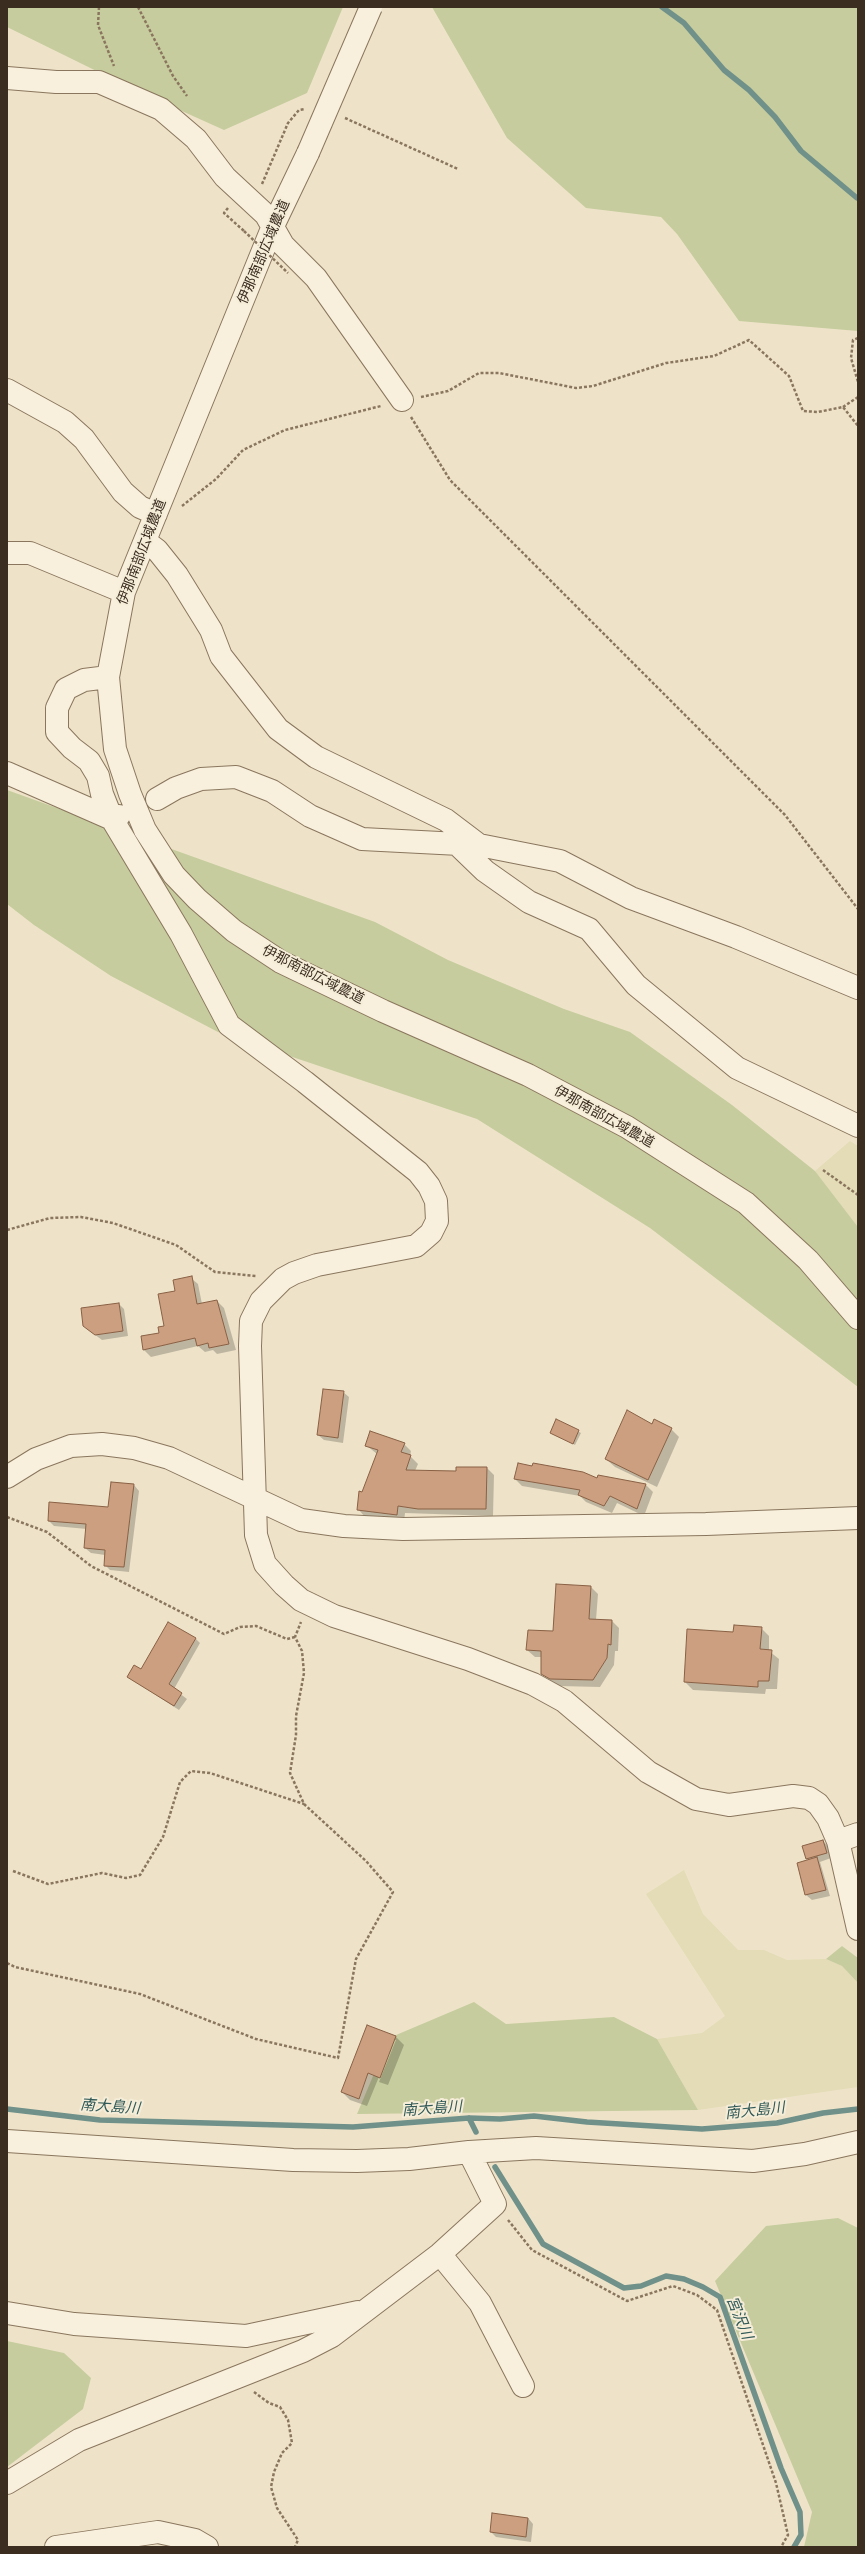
<!DOCTYPE html>
<meta charset="utf-8">
<style>
body{margin:0}
#map{position:relative;width:865px;height:2554px;overflow:hidden;background:#eee3c9;font-family:"Libre Baskerville",serif}
canvas{display:block}
.frame{position:absolute;inset:0;border:8px solid #3b2e21;pointer-events:none}
</style>
<div id="map">
<canvas width="865" height="2554"></canvas>
<div class="frame"></div>
</div>
<script>
const c = document.querySelector('canvas').getContext('2d');
c.lineJoin = 'round';
function fillPath(path, color) { c.fillStyle = color; c.fill(path, 'evenodd'); }
const poly = rows => new Path2D(rows.map(r => 'M' + r).join(''));
function strokePath(path, color, width, dash) { c.strokeStyle = color; c.lineWidth = width; c.lineCap = dash ? 'butt' : 'round'; c.setLineDash(dash || []); c.stroke(path); }
function label(font, color, halo, rows, align = 'center') {
  c.font = font + ' "Libre Baskerville","Noto Sans JP",serif'; c.lineWidth = 4; c.setLineDash([]); c.textBaseline = 'middle'; c.strokeStyle = halo; c.fillStyle = color; for (const [text, x, y, turn = 0] of rows) {
    c.save(); c.translate(x, y); c.rotate((+turn || 0) * Math.PI / 180); c.textAlign = isNaN(turn) ? turn : align; if (halo) c.strokeText(text, 0, 0); c.fillText(text, 0, 0); c.restore();
  }
}
const farmland = poly([
 [850,1141,858,1146,858,1227,815,1171],
 [684,1870,703,1914,738,1950,764,1950,787,1960,826,1959,842,1966,858,1983,858,2087,698,2110,657,2039,702,2033,725,2016,646,1894]
]);
const green = poly([
 [7,7,343,7,307,93,224,130,133,89,7,27],
 [432,7,858,7,858,331,739,321,677,234,661,217,586,208,507,138],
 [7,790,375,922,448,960,564,1009,630,1032,732,1105,815,1171,858,1227,858,1387,650,1228,477,1119,218,1032,111,976,34,925,7,904],
 [842,1946,858,1958,858,1983,842,1966,826,1959],
 [474,2002,506,2024,614,2017,657,2039,698,2110,357,2114,389,2038],
 [838,2218,858,2228,858,2547,804,2547,812,2512,715,2281,766,2226],
 [7,2341,64,2353,91,2378,83,2409,7,2467]
]);
const shadow = poly([
 [191,1278,198,1284,202,1304,217,1301,224,1308,236,1350,217,1354,213,1350,205,1352,198,1346,151,1357,144,1350,142,1337,160,1334,165,1327,176,1292],
 [119,1304,124,1309,128,1336,102,1340,90,1331],
 [343,1392,349,1397,343,1443,324,1440,318,1435],
 [557,1421,581,1433,575,1445,551,1433],
 [653,1426,671,1429,679,1437,657,1487,615,1467,606,1459],
 [404,1444,411,1451,410,1456,418,1464,415,1471,457,1472,487,1468,494,1475,493,1516,405,1513,404,1522,365,1517,358,1509,377,1454,366,1445],
 [599,1476,646,1485,653,1492,644,1516,617,1503,612,1513,586,1502,580,1496,522,1486,515,1479,597,1480],
 [134,1485,139,1491,129,1572,110,1570,105,1565,105,1555,91,1553,85,1548,87,1529,54,1526,49,1521,109,1508],
 [591,1587,598,1594,596,1620,612,1621,619,1628,618,1651,615,1651,614,1665,600,1687,558,1686,542,1674,542,1657,535,1657,527,1650,554,1632],
 [761,1628,769,1636,769,1651,779,1659,777,1689,766,1689,765,1694,693,1690,685,1682,734,1634],
 [195,1638,200,1643,174,1689,187,1699,179,1710,128,1677],
 [823,1841,828,1846,831,1858,820,1862,830,1896,812,1900,806,1895,798,1864,809,1861,807,1858],
 [396,2037,404,2045,388,2085,379,2082,396,2040,394,2040,367,2106,350,2100,342,2092],
 [493,2514,528,2518,533,2524,531,2542,496,2537,491,2532]
]);
const stream = poly([
 [662,7,684,23,724,70,749,90,775,117,801,151,857,198],
 [7,2109,100,2120,353,2127,469,2118,500,2119,534,2116,587,2122,702,2129,777,2123,823,2113,858,2109],
 [469,2118,476,2132],
 [495,2167,543,2244,624,2288,641,2286,666,2276,684,2279,703,2287,720,2297,781,2468,800,2512,801,2535,794,2547]
]);
const building = poly([
 [192,1276,197,1304,217,1300,229,1344,209,1348,208,1343,197,1346,195,1338,143,1350,141,1336,159,1333,158,1327,164,1326,158,1294,175,1291,173,1280,192,1276],
 [119,1303,123,1331,95,1335,83,1326,81,1308,119,1303],
 [323,1389,344,1391,338,1438,317,1435,323,1389],
 [627,1410,652,1424,654,1419,672,1428,648,1480,605,1459,627,1410],
 [556,1419,579,1430,573,1444,550,1433,556,1419],
 [370,1431,405,1443,401,1452,411,1455,406,1470,456,1471,456,1467,487,1467,486,1509,418,1509,398,1506,397,1515,357,1510,359,1491,362,1492,378,1450,365,1446,370,1431],
 [518,1463,532,1466,533,1463,583,1472,597,1478,598,1475,646,1484,637,1509,610,1496,604,1506,578,1495,580,1490,514,1479,518,1463],
 [111,1482,134,1484,124,1567,104,1566,105,1550,84,1548,86,1524,48,1521,49,1502,108,1507,111,1482],
 [556,1584,591,1586,589,1619,612,1620,611,1645,608,1644,607,1658,593,1680,550,1679,541,1674,541,1651,526,1650,528,1630,553,1631,556,1584],
 [168,1622,196,1638,169,1684,182,1693,174,1706,127,1677,134,1665,141,1669,168,1622],
 [734,1625,762,1627,760,1649,772,1650,769,1681,758,1681,758,1687,684,1682,687,1629,733,1632,734,1625],
 [823,1840,827,1853,806,1859,802,1846,823,1840],
 [817,1857,826,1890,805,1895,797,1863,817,1857],
 [367,2025,396,2036,380,2078,368,2073,359,2099,341,2092,367,2025],
 [492,2513,528,2518,526,2537,490,2532,492,2513]
]);
const path = poly([
 [99,7,98,25,114,66],
 [138,7,173,76,187,96],
 [345,118,458,169],
 [262,184,288,123,299,110,305,109],
 [228,208,224,213,244,231],
 [858,338,853,340,851,358,858,382],
 [421,397,448,391,479,373,499,373,576,388,593,386,666,363,714,356,749,340,789,376,803,411,818,412,843,407,858,426],
 [843,407,858,397],
 [411,417,450,480,785,815,858,909],
 [182,506,216,479,243,450,285,430,381,406],
 [823,1170,858,1195],
 [7,1230,50,1218,81,1217,113,1223,176,1245,215,1272,256,1276],
 [7,1517,47,1532,91,1566,224,1634,240,1627,256,1626,287,1639,295,1637],
 [13,1871,48,1884,102,1873,126,1878,140,1875,163,1837,180,1782,191,1771,210,1773,304,1804],
 [7,1963,15,1967,140,1994,256,2039,338,2058,356,1959,393,1892,366,1861,304,1804,290,1773,296,1735,296,1716,304,1673,302,1651,295,1637,301,1622],
 [508,2220,532,2250,627,2301,673,2286,697,2295,717,2310,776,2483,788,2535,781,2547],
 [254,2392,269,2403,280,2407,288,2420,292,2443,282,2453,274,2472,271,2487,277,2508,298,2540,295,2547]
]);
const minor = poly([
 [7,78,56,82,99,82,161,109,196,139,225,177,266,215,283,245,316,278,402,400],
 [308,153,273,226,124,592,108,677,115,749,130,794,145,830,174,875,197,899,234,931,281,962,383,1011,528,1075,627,1127,746,1203,808,1260,858,1318],
 [7,390,65,422,84,439,123,492,140,507,156,514],
 [145,541,157,550,177,575,211,630,221,656,278,729,316,757,446,820,479,845],
 [7,553,30,553,124,592],
 [108,677,84,680,66,689,57,708,57,732,72,748,89,761,98,776,102,794,112,819,181,934,229,1025,305,1082,418,1172,429,1186,436,1201,437,1221,431,1233,416,1246,317,1265,294,1273,283,1279,261,1301,251,1321,250,1346,256,1535,265,1564,284,1585,301,1600,334,1616,468,1659,533,1684,564,1701,648,1772,696,1799,729,1805,793,1796,809,1798,818,1804,828,1818,838,1841,858,1929],
 [7,773,112,819,119,816],
 [157,799,176,788,201,779,236,777,272,791,310,816,362,839,479,845,560,861,631,898,736,937,858,988],
 [457,844,485,871,529,902,589,929,636,985,737,1068,858,1126],
 [7,1477,36,1459,71,1446,102,1444,134,1448,169,1458,301,1520,344,1526,403,1529,706,1524,858,1518],
 [838,1841,858,1834],
 [7,2141,293,2160,357,2161,409,2159,469,2152,536,2148,753,2161,805,2154,858,2142],
 [440,2254,480,2303,523,2386],
 [7,2313,74,2324,246,2336,358,2312],
 [7,2483,79,2440,303,2351,332,2336,440,2254,495,2204,469,2152],
 [56,2547,158,2532,195,2540,207,2547]
]);
const pathBridge = poly([
 [244,231,288,273]
]);
const minorBridge = poly([
 [308,153,371,7]
]);
const streetNames = [
 ["伊那南部広域農道",264,252,-67],
 ["伊那南部広域農道",142,552,-69],
 ["伊那南部広域農道",313,975,27],
 ["伊那南部広域農道",604,1117,29]
];
const waterNames = [
 ["南大島川",110,2107,4],
 ["南大島川",432,2109,-4],
 ["南大島川",755,2111,-6],
 ["宮沢川",739,2318,68]
];
fillPath(farmland, '#e3dcb6');
fillPath(green, '#c6cc9d');
fillPath(shadow, '#0003');
strokePath(stream, '#709189', 5.5);
fillPath(building, '#cb9f80');
strokePath(building, '#896044', 1);
strokePath(minor, '#8a765e', 24);
strokePath(path, '#8a765e', 2.5, [3, 2]);
strokePath(minor, '#f8f0dc', 22);
strokePath(minorBridge, '#8a765e', 24, []);
strokePath(pathBridge, '#8a765e', 2.5, [3, 2]);
strokePath(minorBridge, '#f8f0dc', 22);
label('14px', '#3b2e21', '#f5edd8', streetNames);
label('italic 15px', '#315a58', '#f5edd8', waterNames);
</script>
